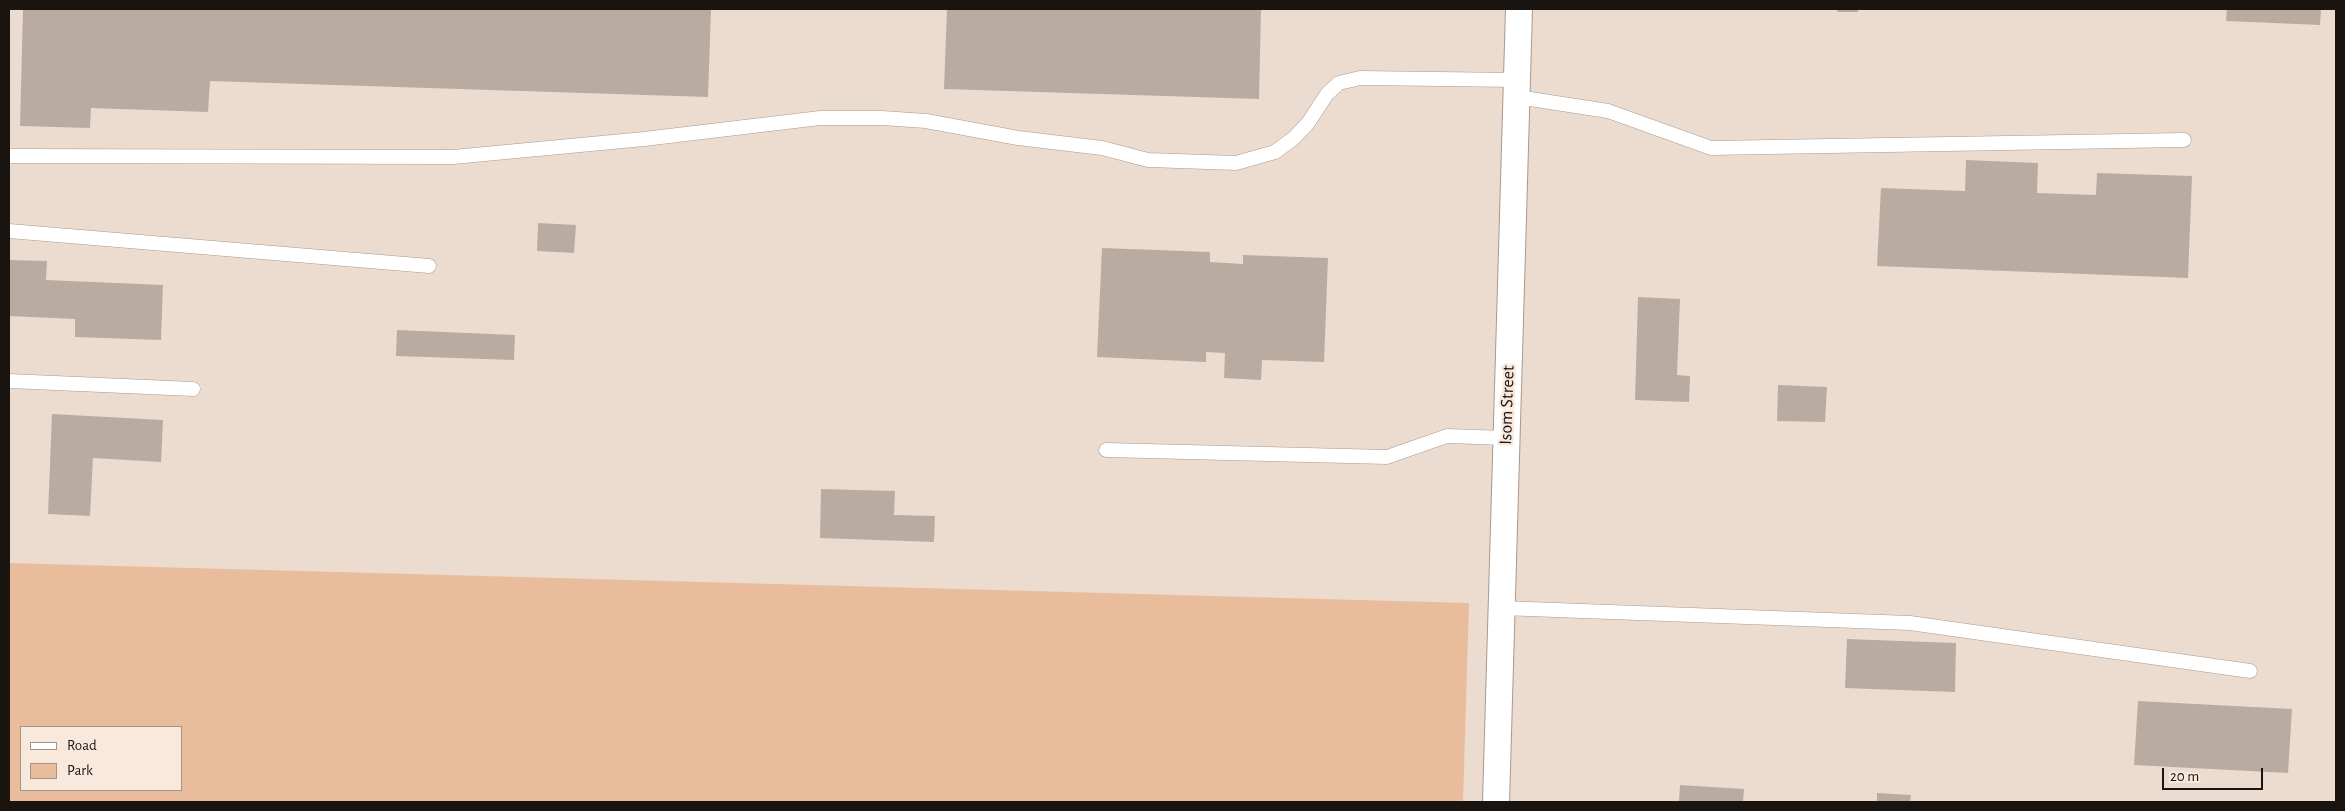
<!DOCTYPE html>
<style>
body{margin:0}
#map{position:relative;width:2345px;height:811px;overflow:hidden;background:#ecdcd0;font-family:"Alegreya Sans",sans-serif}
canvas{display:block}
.frame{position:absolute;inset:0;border:10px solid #1a1410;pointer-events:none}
.legend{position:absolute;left:20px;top:726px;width:162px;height:65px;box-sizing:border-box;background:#f9e9dd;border:1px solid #a0948b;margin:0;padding:6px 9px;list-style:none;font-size:15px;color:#1a1410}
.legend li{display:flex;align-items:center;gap:10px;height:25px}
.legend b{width:25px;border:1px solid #a0948b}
.scale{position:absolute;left:2162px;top:768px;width:101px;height:22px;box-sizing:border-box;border:2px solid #1a1410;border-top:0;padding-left:6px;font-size:15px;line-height:18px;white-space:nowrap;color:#1a1410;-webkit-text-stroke:4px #f9e9dd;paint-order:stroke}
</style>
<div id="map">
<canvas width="2345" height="811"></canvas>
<div class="frame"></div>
<ul class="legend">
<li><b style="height:6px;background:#fff"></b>Road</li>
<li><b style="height:14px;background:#e9bd9c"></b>Park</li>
</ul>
<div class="scale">20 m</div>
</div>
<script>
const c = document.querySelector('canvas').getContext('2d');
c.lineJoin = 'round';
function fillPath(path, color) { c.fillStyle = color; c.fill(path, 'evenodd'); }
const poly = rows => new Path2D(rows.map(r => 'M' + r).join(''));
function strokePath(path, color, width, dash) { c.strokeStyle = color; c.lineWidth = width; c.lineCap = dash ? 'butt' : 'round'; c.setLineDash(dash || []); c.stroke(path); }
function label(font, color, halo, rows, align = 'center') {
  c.font = font + ' "Alegreya Sans",sans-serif'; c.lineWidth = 5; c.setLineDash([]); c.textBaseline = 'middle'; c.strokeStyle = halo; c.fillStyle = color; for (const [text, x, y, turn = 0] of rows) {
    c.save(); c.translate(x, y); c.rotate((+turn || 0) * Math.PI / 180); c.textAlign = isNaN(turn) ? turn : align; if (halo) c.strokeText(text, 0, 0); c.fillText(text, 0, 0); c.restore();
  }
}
const green = poly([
 [9,563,1469,603,1463,802,9,802],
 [21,727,181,727,181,790,21,790]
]);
const building = poly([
 [23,9,711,9,708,97,210,81,208,112,91,108,90,128,20,126],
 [947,9,1261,9,1259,99,944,89],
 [1838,9,1858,9,1858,12,1837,12],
 [2227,9,2321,9,2320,25,2226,21],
 [1966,160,2038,163,2037,193,2096,195,2097,173,2192,176,2188,278,1877,266,1881,188,1965,191],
 [538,223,576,225,574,253,537,251],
 [1102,248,1210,252,1210,262,1243,264,1243,255,1328,258,1324,362,1262,360,1261,380,1224,378,1225,353,1206,352,1206,362,1097,357],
 [9,260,47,261,46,280,163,285,161,340,75,337,75,319,9,316],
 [1638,297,1680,299,1677,375,1690,376,1689,402,1635,400],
 [397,330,515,335,514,360,396,356],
 [1778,385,1827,387,1825,422,1777,421],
 [52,414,163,420,161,462,93,458,90,516,48,514],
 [821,489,895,491,894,515,935,516,934,542,820,538],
 [1847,639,1956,643,1955,692,1845,688],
 [2138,701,2292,709,2288,773,2134,765],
 [1680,785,1744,789,1743,802,1679,802],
 [1877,793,1911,795,1910,802,1877,802]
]);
const lane = poly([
 [1517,97,1608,111,1711,148,2184,140],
 [9,156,453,157,644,139,820,118,882,118,926,121,1018,138,1102,148,1148,160,1236,163,1275,152,1294,138,1308,123,1327,94,1339,83,1360,78,1517,80],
 [9,231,429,266],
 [9,381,193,389],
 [1106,450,1387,457,1447,436,1506,438],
 [1501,608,1910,623,2250,671]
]);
const street = poly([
 [1496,802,1519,9]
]);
const streetNames = [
 ["Isom Street",1507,405,-88]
];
fillPath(green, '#e9bd9c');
fillPath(building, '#baaba0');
strokePath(lane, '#a8998e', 15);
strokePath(street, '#a8998e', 28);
strokePath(lane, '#fff', 14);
strokePath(street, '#fff', 26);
label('18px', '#1a1410', '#f9e9dd', streetNames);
</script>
